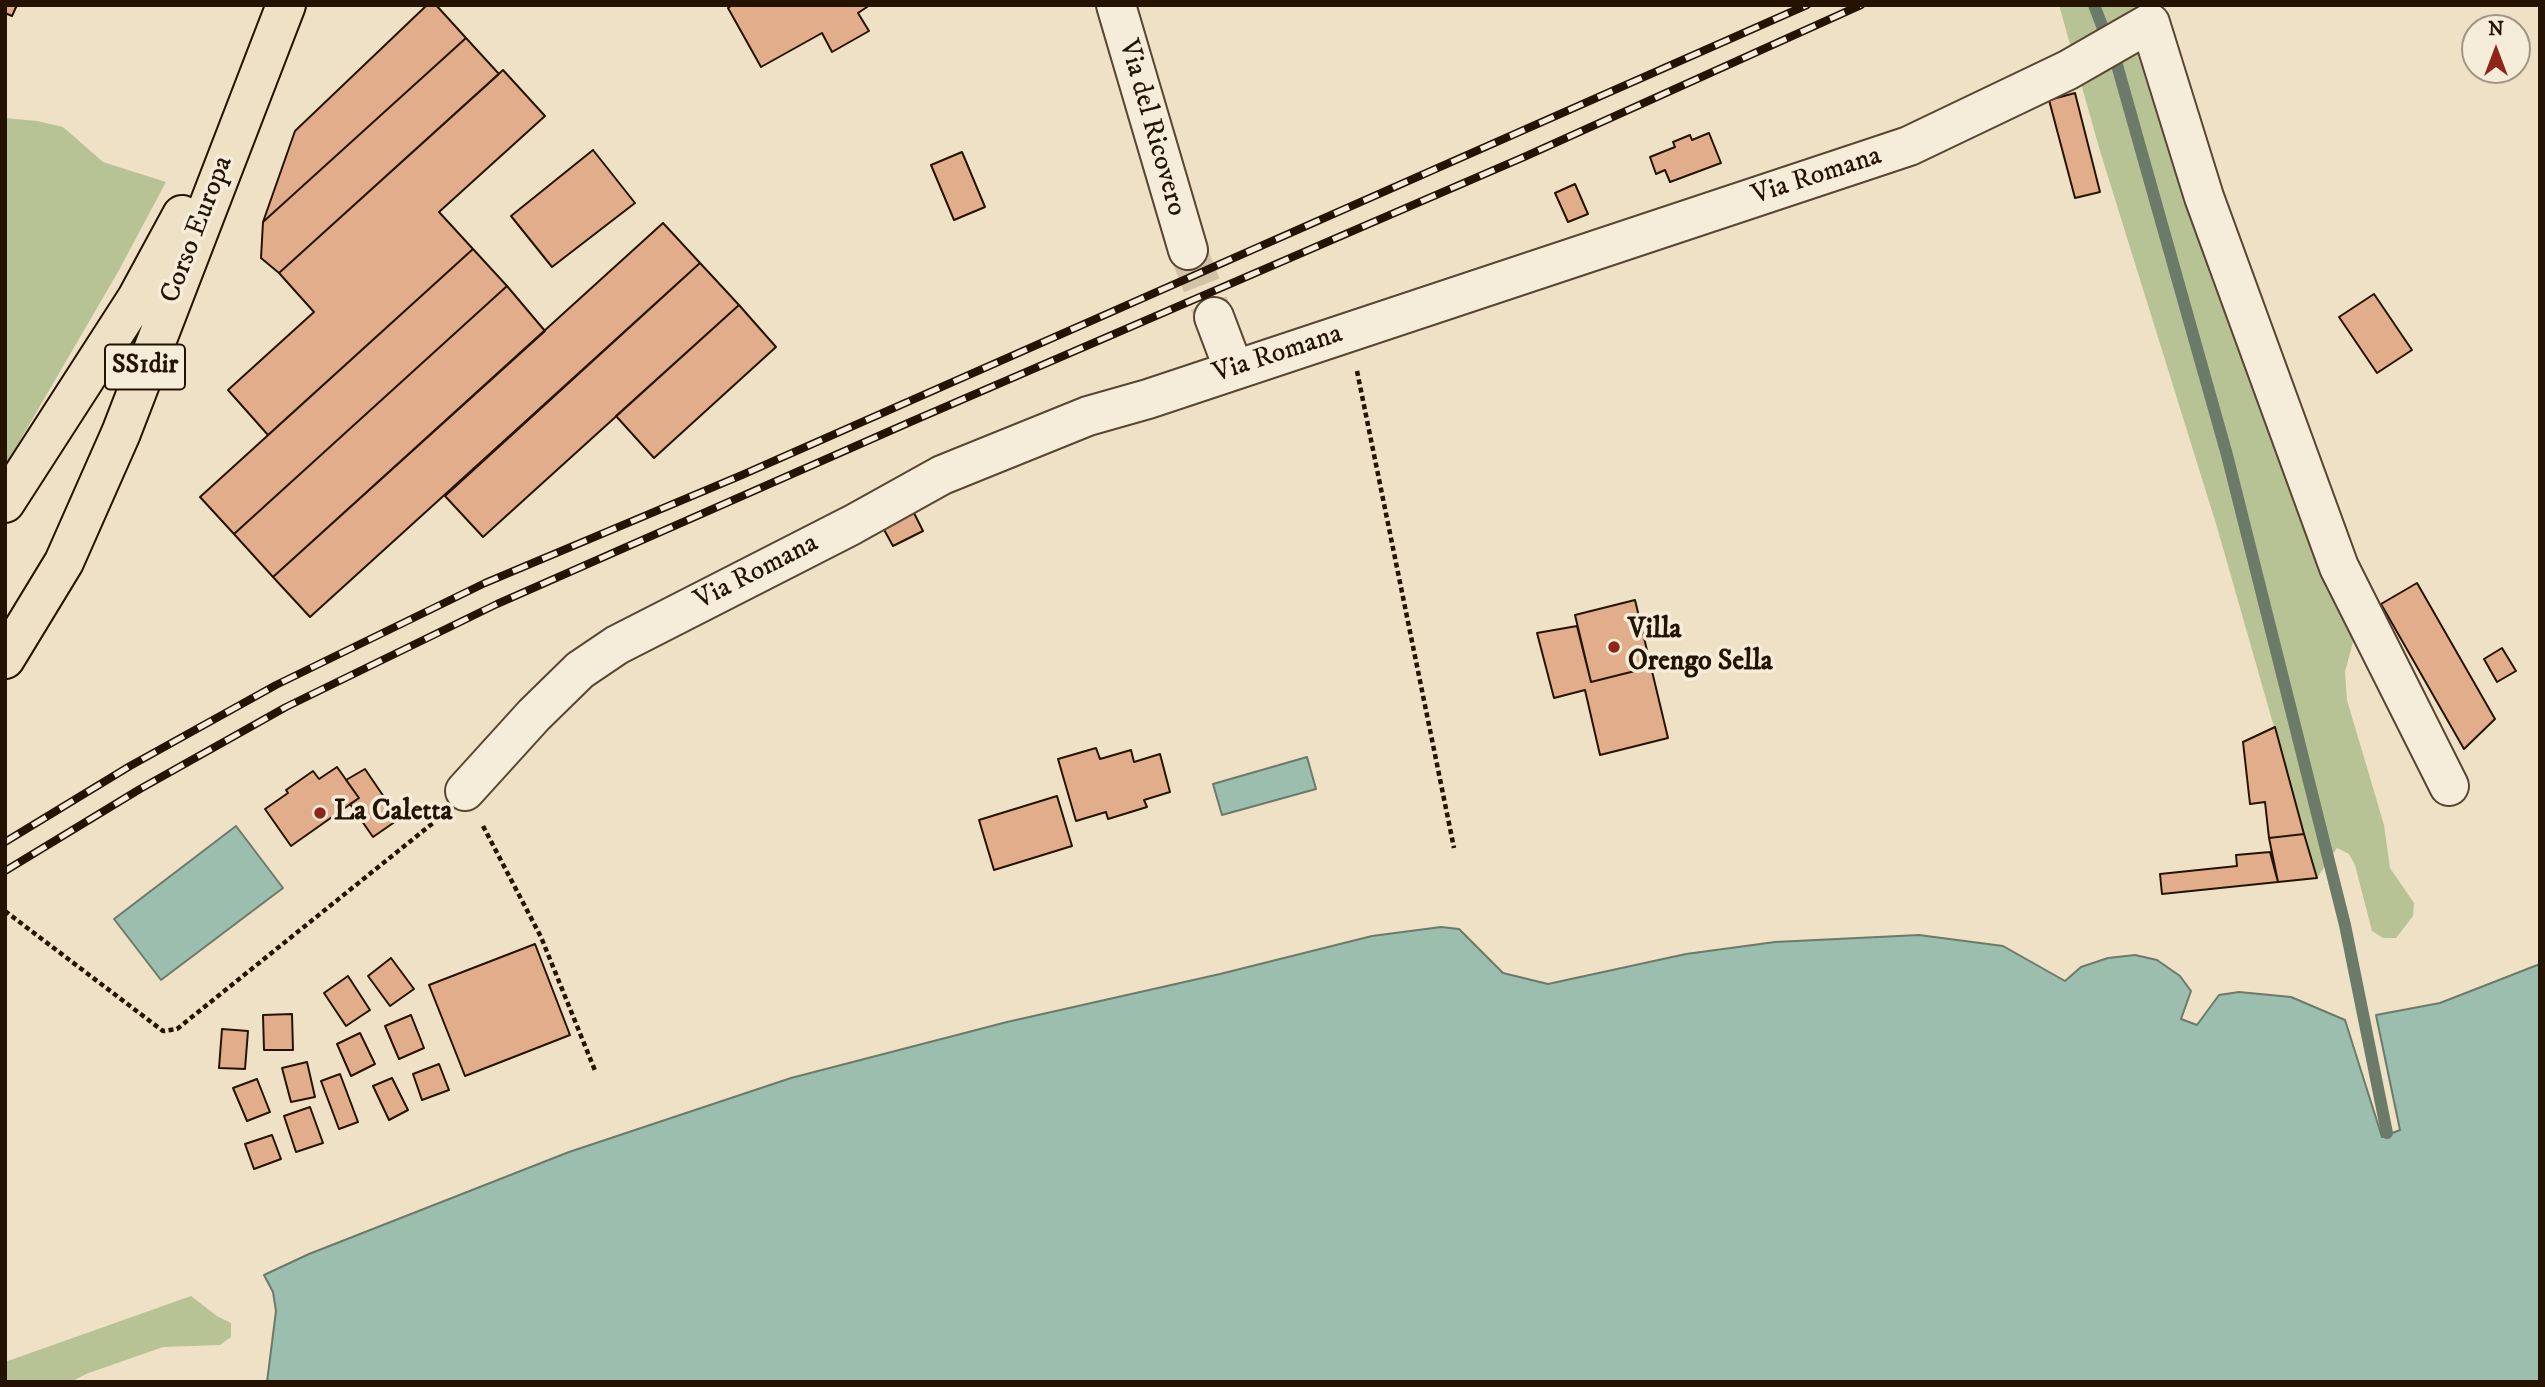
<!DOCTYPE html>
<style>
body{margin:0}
#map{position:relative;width:2545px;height:1387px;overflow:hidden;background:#efe1c5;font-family:"IM FELL DW Pica",serif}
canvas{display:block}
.frame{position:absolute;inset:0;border:7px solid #251302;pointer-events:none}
.north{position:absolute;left:2461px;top:14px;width:70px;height:70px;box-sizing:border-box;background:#f5ecd9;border:2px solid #a29583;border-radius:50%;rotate:0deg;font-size:19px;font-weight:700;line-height:28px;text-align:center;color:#251302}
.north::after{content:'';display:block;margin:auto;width:24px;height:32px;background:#8f2418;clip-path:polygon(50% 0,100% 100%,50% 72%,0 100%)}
</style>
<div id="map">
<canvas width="2545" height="1387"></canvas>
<div class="frame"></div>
<div class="north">N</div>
</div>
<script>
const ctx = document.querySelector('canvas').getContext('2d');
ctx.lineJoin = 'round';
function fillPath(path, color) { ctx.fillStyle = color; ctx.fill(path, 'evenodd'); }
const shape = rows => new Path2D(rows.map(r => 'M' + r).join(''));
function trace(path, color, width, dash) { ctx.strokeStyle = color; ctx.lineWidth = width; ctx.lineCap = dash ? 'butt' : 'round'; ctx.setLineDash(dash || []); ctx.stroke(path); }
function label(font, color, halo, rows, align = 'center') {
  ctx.font = font + ' "IM FELL DW Pica",serif'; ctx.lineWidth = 7; ctx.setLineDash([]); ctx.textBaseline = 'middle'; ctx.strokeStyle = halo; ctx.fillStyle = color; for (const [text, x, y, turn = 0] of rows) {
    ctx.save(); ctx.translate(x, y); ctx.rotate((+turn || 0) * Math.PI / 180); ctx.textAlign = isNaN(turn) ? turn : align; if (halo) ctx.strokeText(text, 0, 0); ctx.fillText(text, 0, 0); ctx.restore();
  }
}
fillPath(shape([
 [2059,5,2133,5,2190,192,2354,638,2345,672,2347,700,2384,825,2390,868,2414,903,2413,916,2396,938,2383,938,2372,931,2355,865,2349,854,2337,848,2317,878,2217,527,2100,151],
 [5,118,37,121,63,127,103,162,166,182,118,272,5,466],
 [191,1296,217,1316,231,1323,231,1337,220,1345,163,1347,86,1374,71,1382,5,1382,5,1362]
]), '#b8c395');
const water = shape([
 [1307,757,1316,789,1222,815,1213,784,1307,757],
 [236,826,283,888,161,980,114,919,236,826],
 [1441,927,1459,929,1503,973,1548,984,1686,954,1775,942,1919,935,2003,946,2065,981,2081,967,2108,958,2135,955,2157,960,2180,976,2191,991,2181,1019,2197,1025,2219,995,2239,992,2291,997,2345,1020,2382,1137,2400,1130,2376,1015,2440,1003,2540,964,2540,1382,267,1382,276,1311,273,1292,264,1275,309,1254,569,1152,791,1078,1007,1022,1220,974,1372,936,1441,927]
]);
fillPath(water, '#9bbeae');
trace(water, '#6c7a69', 2);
trace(shape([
 [2094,5,2104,31],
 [2117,65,2227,455,2345,925,2387,1133]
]), '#6c7a69', 12);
const building = shape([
 [5,5,17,5,12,16,5,13,5,5],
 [427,5,436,5,466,38,263,222,295,131,427,5],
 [732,5,870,5,858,13,869,31,832,52,822,33,761,67,728,8,732,5],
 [466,38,499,74,279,273,261,258,263,222,466,38],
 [503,70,545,116,439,212,473,249,268,435,228,390,314,312,279,273,503,70],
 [2075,93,2100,192,2075,198,2049,100,2075,93],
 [1709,133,1721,163,1670,182,1665,170,1656,174,1650,157,1675,147,1673,142,1690,135,1692,140,1709,133],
 [593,150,635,203,552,267,511,216,593,150],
 [962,152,985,207,954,220,931,165,962,152],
 [1575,184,1588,214,1568,222,1555,193,1575,184],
 [663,223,700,263,310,617,273,577,663,223],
 [473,249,507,286,234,534,200,497,473,249],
 [700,263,739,305,483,537,445,496,700,263],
 [507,286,545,331,273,577,234,534,507,286],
 [2374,294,2412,350,2377,373,2339,317,2374,294],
 [739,305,776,347,654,458,616,416,739,305],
 [913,511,923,531,893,546,882,526,913,511],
 [2417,583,2495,719,2464,749,2381,604,2417,583],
 [1635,600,1651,667,1591,682,1575,615,1635,600],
 [1577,626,1591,682,1651,667,1668,738,1600,755,1585,690,1554,698,1537,633,1577,626],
 [2502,648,2516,671,2497,682,2484,659,2502,648],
 [2275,727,2304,834,2269,838,2265,802,2250,804,2243,742,2275,727],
 [1096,748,1100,759,1131,750,1134,762,1160,754,1170,792,1144,800,1147,807,1108,819,1106,812,1076,821,1058,759,1096,748],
 [337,767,359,798,291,846,265,809,288,793,286,790,313,771,319,779,337,767],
 [365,769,399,819,373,837,350,804,359,798,346,780,365,769],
 [1057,796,1072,846,994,870,979,820,1057,796],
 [2304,834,2317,878,2278,882,2269,838,2304,834],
 [2270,852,2278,882,2162,894,2160,874,2237,866,2236,855,2270,852],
 [535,944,570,1035,465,1076,429,985,535,944],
 [391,958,414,989,390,1006,368,976,391,958],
 [348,976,370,1010,346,1026,324,993,348,976],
 [292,1014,293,1050,264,1050,263,1015,292,1014],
 [411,1015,424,1048,399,1059,385,1026,411,1015],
 [222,1029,248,1031,245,1069,219,1068,222,1029],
 [360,1033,375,1064,351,1076,337,1044,360,1033],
 [307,1062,315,1097,291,1102,282,1068,307,1062],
 [439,1064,449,1090,422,1100,413,1074,439,1064],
 [340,1074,358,1122,339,1129,321,1081,340,1074],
 [392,1078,408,1110,389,1120,373,1086,392,1078],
 [257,1079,270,1112,247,1121,233,1088,257,1079],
 [310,1107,323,1143,296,1152,284,1116,310,1107],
 [272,1135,281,1159,254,1169,245,1144,272,1135]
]);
fillPath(building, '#e1ad8a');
trace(building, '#251302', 2);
trace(shape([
 [1188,250,1214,317]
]), '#d1c2a8', 38, [38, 19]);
const minor = shape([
 [1116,5,1188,250],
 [1214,317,1234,370],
 [465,791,534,715,580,670,617,645,852,525,942,475,1088,416,1148,399,1909,146,2068,70,2150,23,2204,197,2339,567,2449,786]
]);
const major = shape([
 [5,503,137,298,182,215],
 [5,659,64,562,121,433,286,5]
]);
trace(minor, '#584633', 42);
trace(major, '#251302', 42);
trace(shape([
 [1357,371,1454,848],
 [483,826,541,937,596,1073],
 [5,911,163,1031,177,1029,438,819]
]), '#251302', 4.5, [5, 3.5]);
trace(minor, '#f5ecd9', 38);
trace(major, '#efe1c5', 38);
const rail = shape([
 [5,842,130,766,276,685,485,583,742,475,1807,5],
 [5,871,140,789,286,707,497,604,908,423,1524,157,1861,5]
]);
trace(rail, '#251302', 8);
trace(rail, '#f5ecd9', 5, [16]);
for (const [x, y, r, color] of [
 [1614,647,7,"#8f2418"],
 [320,813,7,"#8f2418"]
]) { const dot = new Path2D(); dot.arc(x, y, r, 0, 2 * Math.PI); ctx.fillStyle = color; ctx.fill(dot); trace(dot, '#f5ecd9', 2.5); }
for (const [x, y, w] of [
 [145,367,80]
]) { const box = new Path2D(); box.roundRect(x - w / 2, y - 22.5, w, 45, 5); ctx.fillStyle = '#f5ecd9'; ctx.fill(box); trace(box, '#251302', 2); }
label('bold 26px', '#251302', null, [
 ["SS1dir",145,367]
]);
label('28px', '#251302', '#f5ecd9', [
 ["Via del Ricovero",1151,128,74],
 ["Via Romana",1817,177,-18],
 ["Corso Europa",198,230,-69],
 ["Via Romana",1278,355,-18],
 ["Via Romana",757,573,-27]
]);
label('bold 28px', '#251302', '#f5ecd9', [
 ["Villa",1628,631],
 ["Orengo Sella",1628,663],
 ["La Caletta",334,813]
], 'left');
</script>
